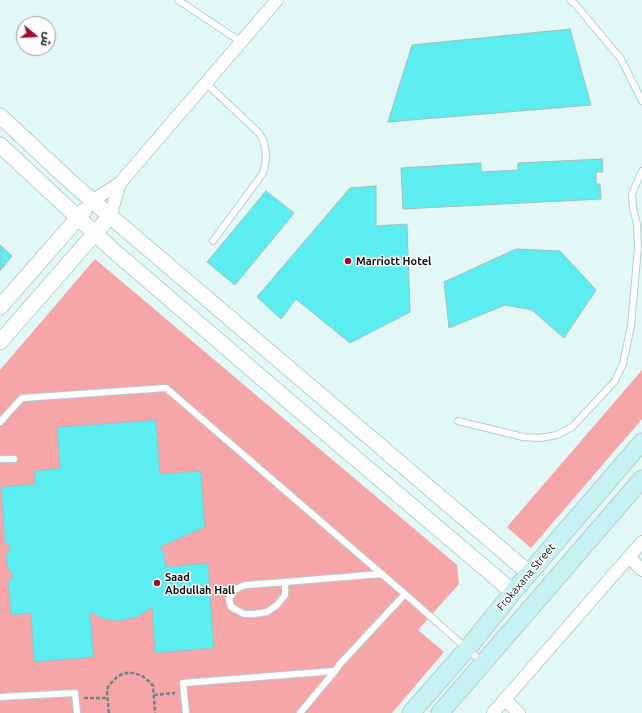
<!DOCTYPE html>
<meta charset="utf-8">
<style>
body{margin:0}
#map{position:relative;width:642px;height:713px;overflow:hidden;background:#e1f8f7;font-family:Ubuntu,Cairo,sans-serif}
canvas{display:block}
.north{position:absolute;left:16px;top:16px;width:40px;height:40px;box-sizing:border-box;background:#fff;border:1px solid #9c9f9f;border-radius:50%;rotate:108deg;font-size:11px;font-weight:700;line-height:16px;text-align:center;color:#080f0f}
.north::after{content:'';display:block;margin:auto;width:14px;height:18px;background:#a5092f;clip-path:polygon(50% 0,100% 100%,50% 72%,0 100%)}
</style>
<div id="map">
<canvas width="642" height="713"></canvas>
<div class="north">ش</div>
</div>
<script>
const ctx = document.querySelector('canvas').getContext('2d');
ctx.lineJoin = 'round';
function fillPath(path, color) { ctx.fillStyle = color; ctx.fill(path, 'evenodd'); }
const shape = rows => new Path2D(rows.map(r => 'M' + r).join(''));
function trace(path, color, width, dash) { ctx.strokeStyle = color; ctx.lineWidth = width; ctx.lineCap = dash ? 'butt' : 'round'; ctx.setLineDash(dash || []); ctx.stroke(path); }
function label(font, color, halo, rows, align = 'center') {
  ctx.font = font + ' Ubuntu,sans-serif'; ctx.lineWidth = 3; ctx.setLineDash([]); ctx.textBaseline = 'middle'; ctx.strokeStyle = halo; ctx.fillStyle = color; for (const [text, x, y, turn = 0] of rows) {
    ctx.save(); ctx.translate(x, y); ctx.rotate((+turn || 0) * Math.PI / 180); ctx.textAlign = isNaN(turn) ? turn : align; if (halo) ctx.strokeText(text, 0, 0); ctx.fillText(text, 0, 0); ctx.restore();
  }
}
fillPath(shape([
 [95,259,457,565,459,584,418,630,444,652,392,713,0,713,0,370],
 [642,370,642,419,531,548,507,527]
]), '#f6a6a8');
const building = shape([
 [570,29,591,105,388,122,412,45,570,29],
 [602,159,603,172,596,172,596,184,600,184,601,199,403,209,401,168,481,163,481,172,518,170,518,163,602,159],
 [376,186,376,226,407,224,410,312,350,343,296,299,281,319,257,297,350,188,376,186],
 [266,191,294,213,235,285,207,262,266,191],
 [0,245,12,256,0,271,0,245],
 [516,249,560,251,596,290,564,338,532,310,505,305,449,328,444,282,516,249],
 [156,420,160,474,201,471,205,527,160,547,164,553,166,567,208,563,214,648,155,653,152,607,144,613,137,617,119,621,104,619,90,612,94,657,34,662,31,613,11,615,8,579,12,579,12,574,9,570,6,560,7,553,10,548,9,544,5,545,1,487,35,484,34,471,60,468,57,427,156,420]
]);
fillPath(building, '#5bedef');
trace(building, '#a7bcbc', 1);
const service = shape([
 [178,0,241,42],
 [570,0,575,4,621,59,642,101],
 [206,83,259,133,263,140,265,148,266,157,265,165,263,173,258,180,213,241],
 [458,421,523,437,540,438,557,435,572,427,615,381,623,364,631,326,638,248,637,224,633,208,632,194,642,171],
 [0,422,22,398,166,388,405,594,482,662],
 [0,459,14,459],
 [285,582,285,595,277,605,267,612,254,614,244,614,231,607,229,599,234,590,245,585,285,582,381,574],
 [0,697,75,693,77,713],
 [186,713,183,683,335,671],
 [300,713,335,671,340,664,405,594]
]);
const minor = shape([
 [92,201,120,183,277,0],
 [110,216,120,183],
 [629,557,642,570],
 [504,699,519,713],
 [493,713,642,542]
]);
const tertiary = shape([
 [0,116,73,184,110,216,529,573],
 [0,145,114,251,334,440,513,592],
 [0,307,84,211],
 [0,342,110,216]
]);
const secondary = shape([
 [411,713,467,649,513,592,642,442],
 [440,713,642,479]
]);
trace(service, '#b8cece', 8);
trace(minor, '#b8cece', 14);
trace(tertiary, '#b8cece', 17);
trace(secondary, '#b8cece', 19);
trace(shape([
 [154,695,175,693],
 [84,698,107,698],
 [109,713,107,692,108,687,111,683,117,677,124,673,134,673,142,676,150,682,153,686,155,713]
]), '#738282', 2.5, [4, 2]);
trace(service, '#fff', 6);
trace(minor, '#fff', 12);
trace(tertiary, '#fff', 15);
trace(secondary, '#c6f2f3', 17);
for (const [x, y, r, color] of [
 [348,261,4,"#a5092f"],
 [157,583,4,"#a5092f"]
]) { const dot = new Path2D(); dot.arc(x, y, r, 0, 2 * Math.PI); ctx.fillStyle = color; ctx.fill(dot); trace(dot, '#fff', 1.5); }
label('bold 11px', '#080f0f', '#fff', [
 ["Marriott Hotel",356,261],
 ["Saad",165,577],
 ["Abdullah Hall",165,590]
], 'left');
label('11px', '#080f0f', '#fff', [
 ["Frokaxana Street",526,577,-50]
]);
</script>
